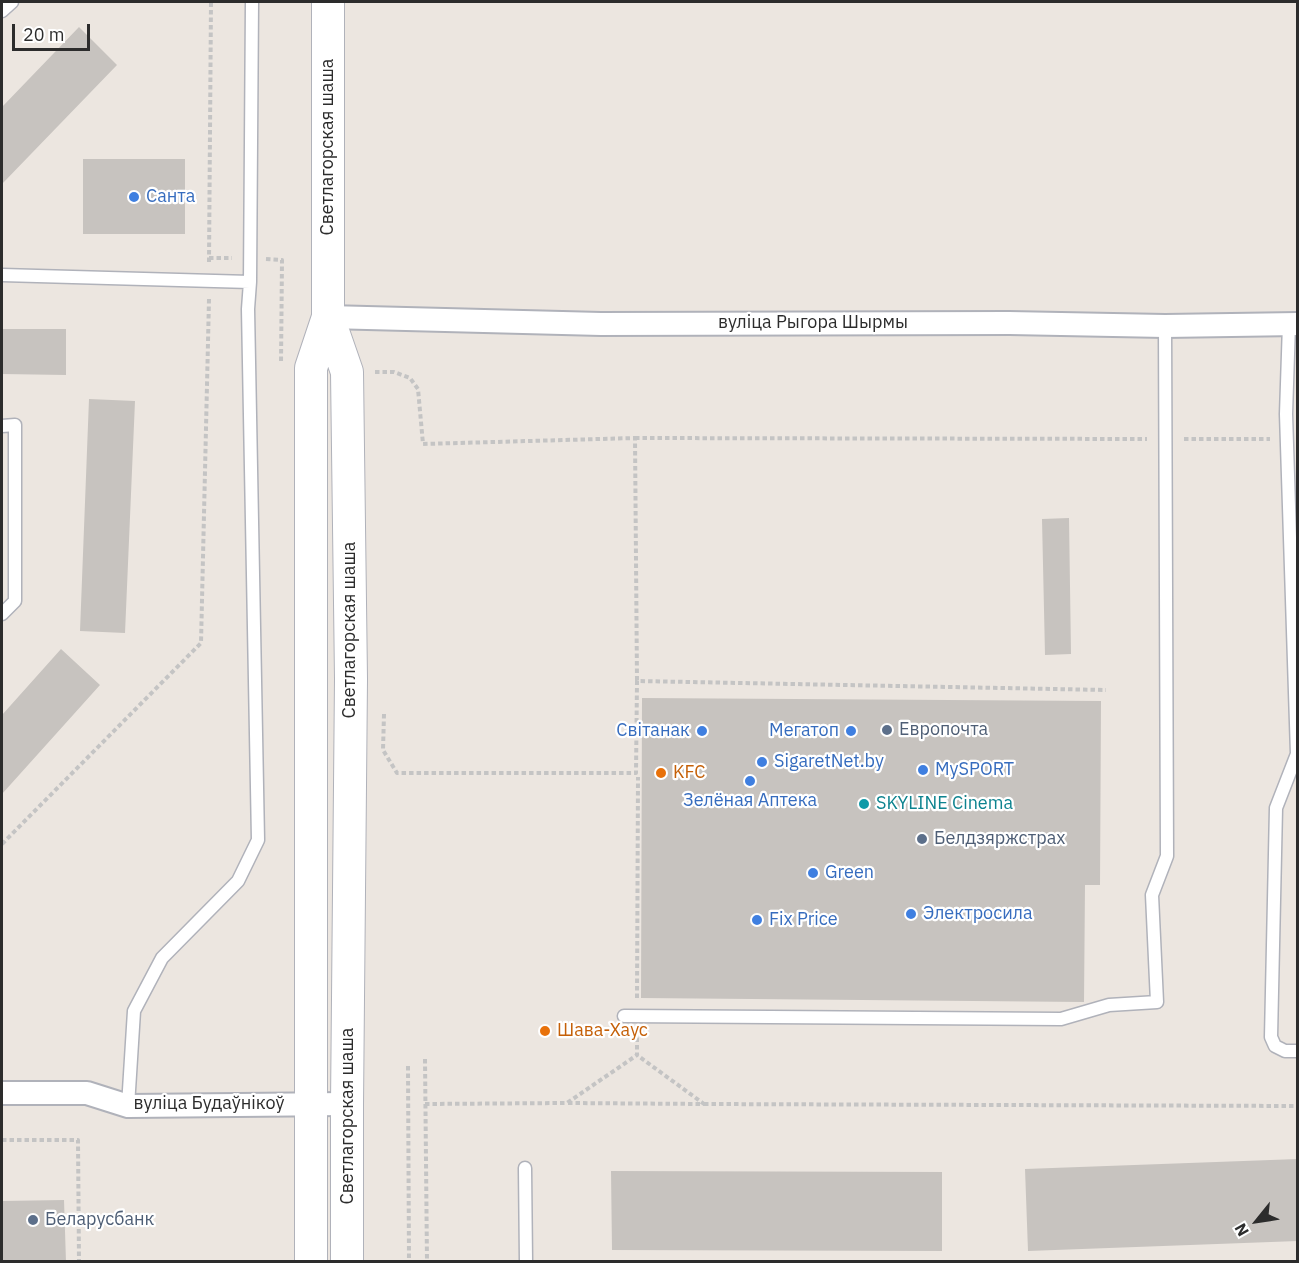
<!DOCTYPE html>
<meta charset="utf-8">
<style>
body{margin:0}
#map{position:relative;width:1299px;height:1263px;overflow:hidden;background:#ece6e0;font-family:"IBM Plex Sans",sans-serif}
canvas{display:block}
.frame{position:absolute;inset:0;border:3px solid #2c2c2c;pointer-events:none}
.north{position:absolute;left:1227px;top:1191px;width:60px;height:60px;-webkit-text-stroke:4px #fff;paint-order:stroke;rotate:240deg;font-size:16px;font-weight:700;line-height:24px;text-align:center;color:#2c2c2c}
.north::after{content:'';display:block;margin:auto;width:21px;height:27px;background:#2c2c2c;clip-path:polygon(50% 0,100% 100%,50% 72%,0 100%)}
.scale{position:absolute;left:12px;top:24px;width:78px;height:27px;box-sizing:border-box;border:3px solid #2c2c2c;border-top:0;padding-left:8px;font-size:18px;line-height:21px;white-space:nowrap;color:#2c2c2c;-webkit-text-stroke:4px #fff;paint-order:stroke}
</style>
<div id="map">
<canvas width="1299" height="1263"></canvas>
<div class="frame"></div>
<div class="north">N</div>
<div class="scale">20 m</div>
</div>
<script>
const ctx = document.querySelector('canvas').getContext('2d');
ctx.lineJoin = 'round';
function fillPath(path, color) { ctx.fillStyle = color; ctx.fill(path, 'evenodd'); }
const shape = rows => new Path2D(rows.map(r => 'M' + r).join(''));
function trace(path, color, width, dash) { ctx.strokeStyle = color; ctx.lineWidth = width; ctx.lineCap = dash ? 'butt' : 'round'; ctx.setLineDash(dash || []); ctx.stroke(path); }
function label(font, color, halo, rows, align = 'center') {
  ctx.font = font + ' "IBM Plex Sans",sans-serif'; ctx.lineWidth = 4.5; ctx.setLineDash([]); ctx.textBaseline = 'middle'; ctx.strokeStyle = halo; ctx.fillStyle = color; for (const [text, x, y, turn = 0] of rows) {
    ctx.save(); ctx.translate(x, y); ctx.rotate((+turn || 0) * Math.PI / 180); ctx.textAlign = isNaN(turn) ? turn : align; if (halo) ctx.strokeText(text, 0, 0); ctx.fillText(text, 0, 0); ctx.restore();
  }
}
fillPath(shape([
 [79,27,117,65,2,184,2,107],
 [83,159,185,159,185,234,83,234],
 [2,329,66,329,66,375,2,374],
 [89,399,135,401,125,633,80,631],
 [1069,518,1071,654,1045,655,1042,519],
 [61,649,100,685,2,794,2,715],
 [642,698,1101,701,1100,885,1085,885,1084,1002,641,998],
 [1298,1159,1298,1241,1028,1251,1025,1169],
 [611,1171,942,1172,942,1251,612,1250],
 [64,1200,66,1262,2,1262,2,1201]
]), '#c7c3bf');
const lane = shape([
 [2,11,12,2],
 [2,275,250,282,252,2],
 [1289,324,1286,414,1297,754,1276,808,1271,1037,1275,1046,1285,1051,1298,1051],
 [2,426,15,425,15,601,2,614],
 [624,1016,1061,1019,1109,1005,1157,1002,1152,895,1167,856,1165,326],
 [128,1106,134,1011,162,958,238,881,258,840,248,309,250,282],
 [525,1168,526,1262]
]);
const street = shape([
 [328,317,601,324,1009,323,1165,326,1298,324],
 [2,1093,87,1093,128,1106,347,1104]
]);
const secondary = shape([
 [328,2,328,317,347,372,351,679,347,1104,347,1262],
 [311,1262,311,368,328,317]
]);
trace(lane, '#b0b2ba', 15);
trace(street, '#b0b2ba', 26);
trace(secondary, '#b0b2ba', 34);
trace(shape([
 [209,258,232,258],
 [266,259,282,260,281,363],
 [209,262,211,2],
 [375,372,394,372,410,378,418,389,423,444,635,438,637,681],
 [635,438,1147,439],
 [1184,439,1270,439],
 [384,714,383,750,397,773,636,773,637,681,1106,690],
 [2,844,201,643,209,299],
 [637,998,638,777],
 [425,1059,427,1262],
 [408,1066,409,1262],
 [568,1103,704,1104,637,1055],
 [425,1104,567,1103,637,1055,637,1033],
 [704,1104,1298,1106],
 [2,1140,78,1140,79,1262]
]), '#c4c4c4', 4, [4.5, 3]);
trace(lane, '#fff', 12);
trace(street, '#fff', 22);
trace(secondary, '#fff', 32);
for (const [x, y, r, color] of [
 [134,197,6,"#3f7fe0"],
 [887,730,6,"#5c6f8a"],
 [702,731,6,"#3f7fe0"],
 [851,731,6,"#3f7fe0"],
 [762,762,6,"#3f7fe0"],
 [923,770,6,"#3f7fe0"],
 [661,773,6,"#e8710a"],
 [750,781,6,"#3f7fe0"],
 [864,804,6,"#0f9aa8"],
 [922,839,6,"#5c6f8a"],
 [813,873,6,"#3f7fe0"],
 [911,914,6,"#3f7fe0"],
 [757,920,6,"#3f7fe0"],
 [545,1031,6,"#e8710a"],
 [33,1220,6,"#5c6f8a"]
]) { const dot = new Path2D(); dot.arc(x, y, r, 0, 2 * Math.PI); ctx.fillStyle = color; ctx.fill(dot); trace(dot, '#fff', 2); }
label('18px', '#2c2c2c', '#fff', [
 ["Светлагорская шаша",328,147,-90],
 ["вуліца Рыгора Шырмы",813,323],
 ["Светлагорская шаша",350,630,-90],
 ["вуліца Будаўнікоў",209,1104],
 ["Светлагорская шаша",348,1116,-90]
]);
label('18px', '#366cbe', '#fff', [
 ["Санта",146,197],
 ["Світанак",690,731,"right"],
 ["Мегатоп",839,731,"right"],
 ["SigaretNet.by",774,762],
 ["MySPORT",935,770],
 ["Зелёная Аптека",750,801,"center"],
 ["Green",825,873],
 ["Электросила",923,914],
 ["Fix Price",769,920]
], 'left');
label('18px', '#4e5e75', '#fff', [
 ["Европочта",899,730],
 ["Белдзяржстрах",934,839],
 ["Беларусбанк",45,1220]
], 'left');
label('18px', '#c56008', '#fff', [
 ["KFC",673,773],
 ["Шава-Хаус",557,1031]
], 'left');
label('18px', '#0d838f', '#fff', [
 ["SKYLINE Cinema",876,804]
], 'left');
</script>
